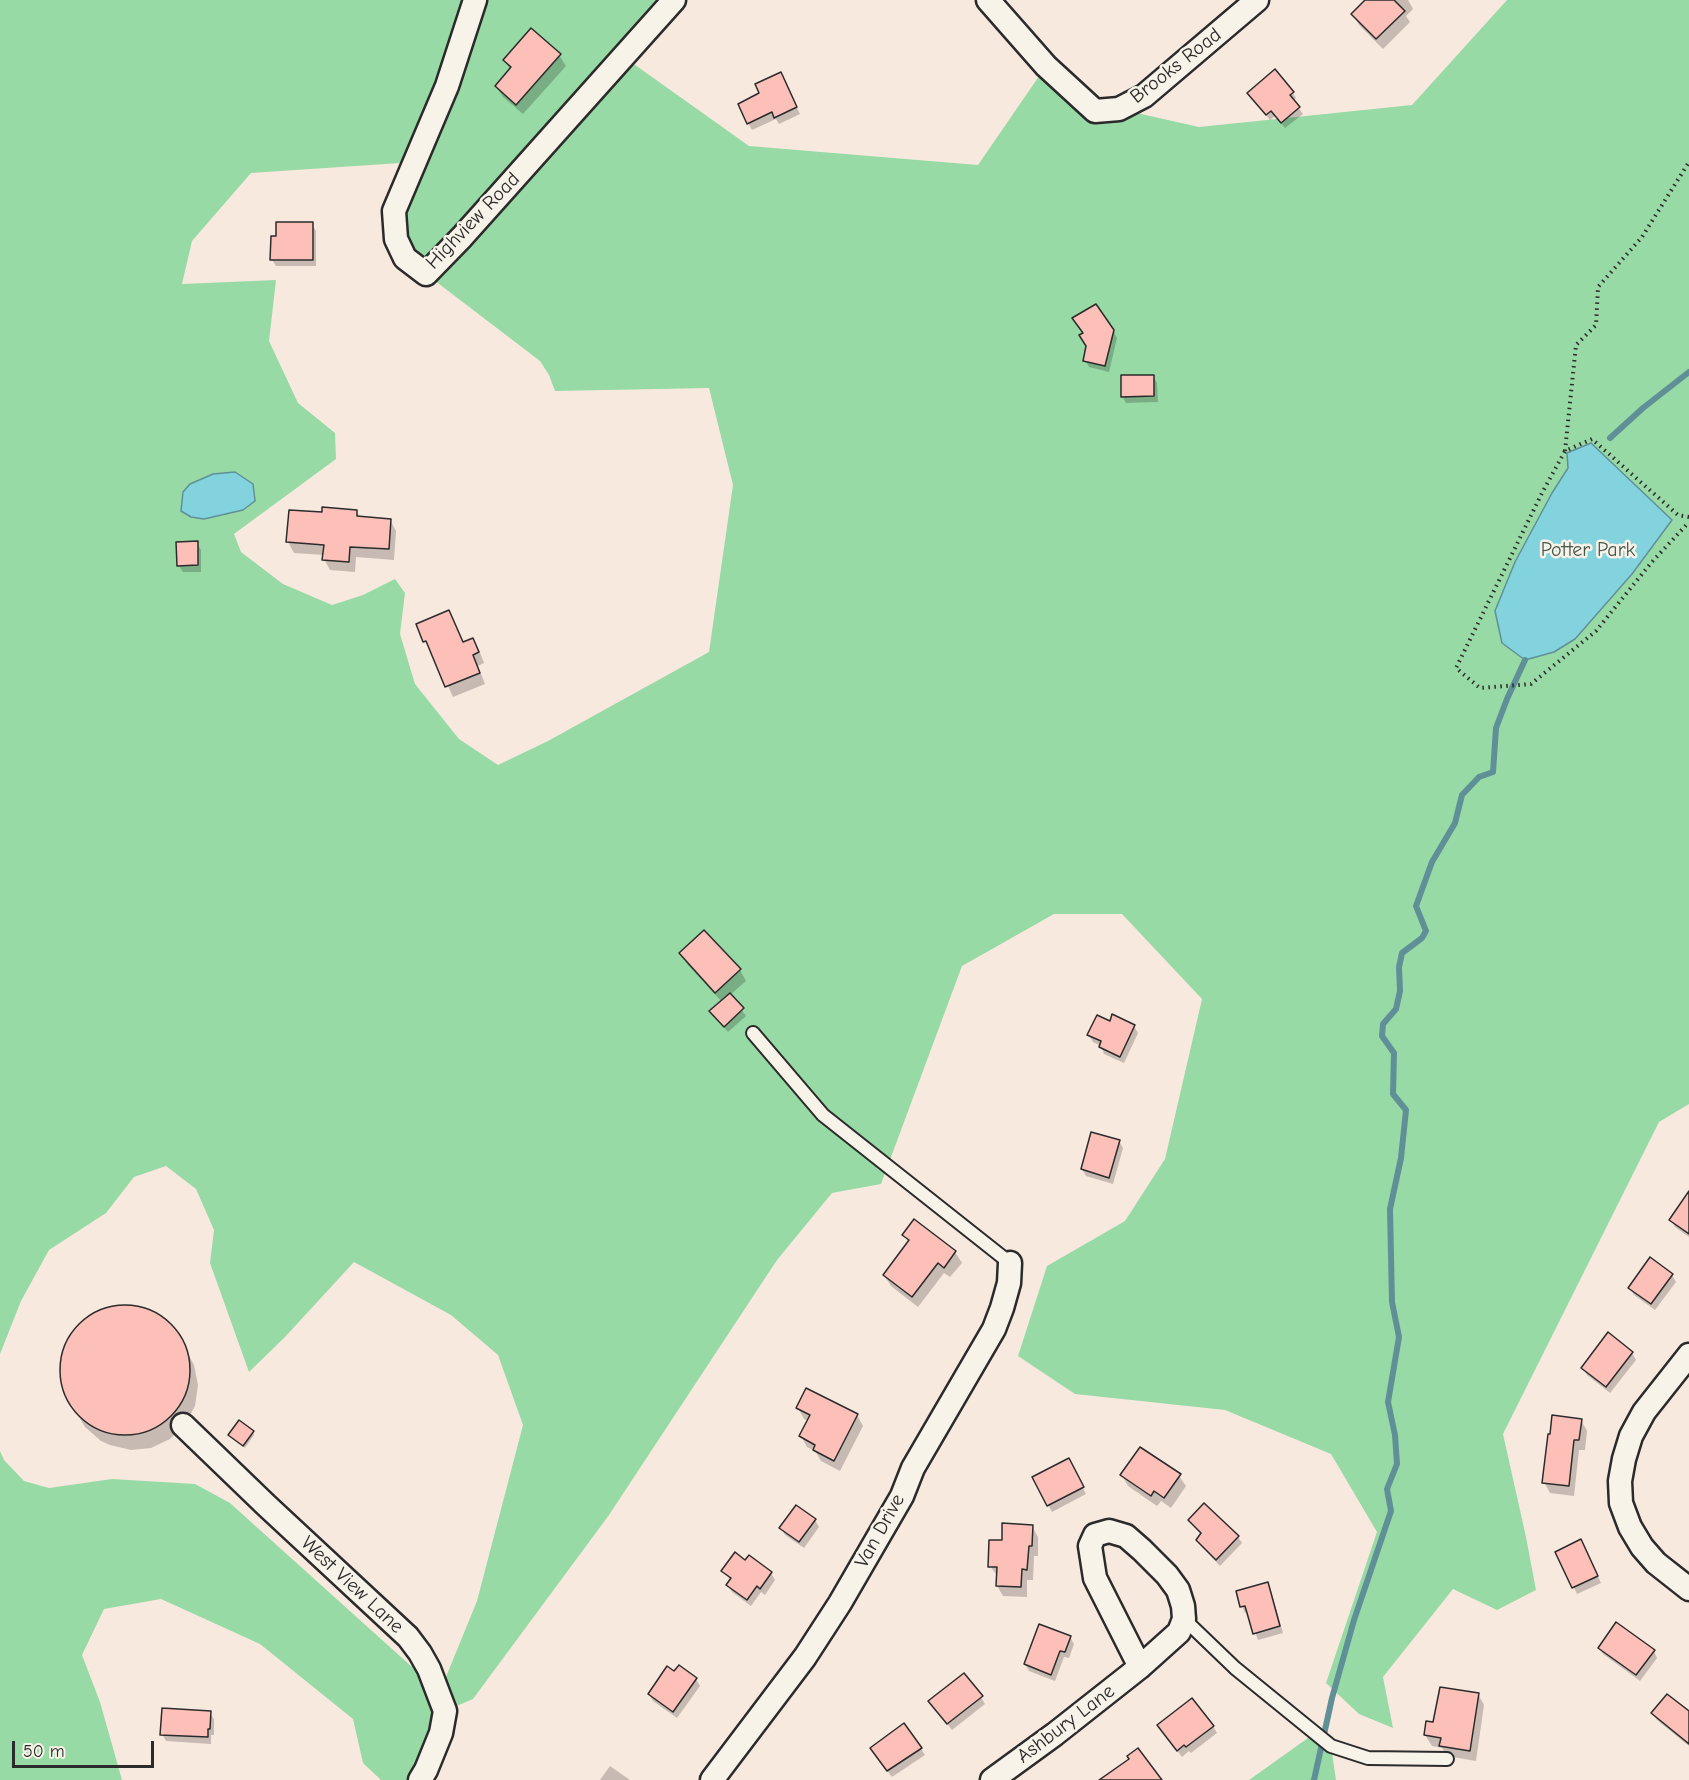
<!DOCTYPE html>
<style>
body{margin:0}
#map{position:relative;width:1689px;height:1780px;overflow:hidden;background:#f8e9df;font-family:"Comic Neue",sans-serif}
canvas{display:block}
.scale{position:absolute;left:12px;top:1741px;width:142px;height:27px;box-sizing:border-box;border:3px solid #2b2b2b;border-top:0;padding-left:8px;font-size:18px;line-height:21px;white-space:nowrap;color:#2b2b2b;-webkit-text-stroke:4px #f7f3e8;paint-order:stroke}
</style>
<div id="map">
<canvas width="1689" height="1780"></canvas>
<div class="scale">50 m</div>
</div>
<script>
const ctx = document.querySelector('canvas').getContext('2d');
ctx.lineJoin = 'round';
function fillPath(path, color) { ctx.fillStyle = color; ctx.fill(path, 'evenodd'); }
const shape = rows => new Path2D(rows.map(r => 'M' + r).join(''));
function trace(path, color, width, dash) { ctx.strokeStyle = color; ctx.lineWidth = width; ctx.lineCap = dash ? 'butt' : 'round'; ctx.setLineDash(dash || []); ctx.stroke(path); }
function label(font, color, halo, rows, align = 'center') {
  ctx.font = font + ' "Comic Neue",sans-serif'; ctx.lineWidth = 5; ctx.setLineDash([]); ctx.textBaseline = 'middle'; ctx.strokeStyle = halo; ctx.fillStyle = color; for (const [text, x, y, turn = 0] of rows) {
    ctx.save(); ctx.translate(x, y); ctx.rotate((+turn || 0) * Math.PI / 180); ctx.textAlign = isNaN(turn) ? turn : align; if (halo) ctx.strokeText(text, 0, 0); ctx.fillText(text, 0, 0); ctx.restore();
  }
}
fillPath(shape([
 [0,0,674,0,624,57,749,146,978,165,1046,66,1074,94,1119,109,1199,127,1412,105,1507,0,1689,0,1689,1104,1659,1122,1503,1434,1526,1537,1536,1590,1497,1610,1453,1589,1383,1677,1393,1728,1359,1714,1326,1683,1377,1532,1331,1454,1225,1410,1075,1394,1018,1356,1047,1266,1125,1221,1165,1159,1202,999,1122,914,1054,914,962,966,881,1184,832,1193,777,1260,609,1515,473,1699,445,1711,420,1780,381,1780,363,1763,353,1719,260,1644,161,1599,104,1609,82,1655,100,1702,122,1780,0,1780,0,1451,4,1460,24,1481,49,1488,112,1479,195,1484,230,1503,411,1666,429,1669,439,1694,477,1601,523,1425,498,1355,451,1315,354,1262,285,1337,249,1372,210,1263,214,1230,196,1189,166,1166,134,1177,106,1213,49,1250,21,1301,0,1354],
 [415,162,396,239,405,258,540,361,549,375,555,391,709,388,733,485,709,652,548,741,498,765,459,739,415,684,400,634,405,593,395,579,363,595,332,605,283,584,241,552,234,534,336,459,335,433,298,403,269,341,276,280,182,284,192,241,251,173],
 [1315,1733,1331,1746,1336,1780,1249,1780]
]), '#98daa5');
const water = shape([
 [1591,443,1672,520,1632,574,1575,639,1554,652,1525,660,1502,643,1495,611,1515,562,1552,493,1568,468,1567,453,1591,443],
 [235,472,253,484,255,501,243,510,204,519,191,517,181,511,183,492,190,484,213,474,235,472]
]);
fillPath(water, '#83d3df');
trace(water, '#609097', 1.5);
fillPath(shape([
 [1367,0,1408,0,1413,9,1406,16,1410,22,1383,49,1359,25,1353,14],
 [559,55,566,66,523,114,503,97,496,86,510,70,505,60],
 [784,81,800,114,779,124,776,119,752,130,748,123],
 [1293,93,1296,98,1293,101,1303,114,1285,128,1275,116,1270,120,1253,99],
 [312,224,316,231,316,266,276,266,272,260,277,237],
 [1113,330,1117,338,1109,372,1089,367,1085,360,1088,346,1085,334],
 [1153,376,1157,383,1158,402,1126,403,1122,396],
 [356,511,361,518,390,520,396,531,394,560,356,557,355,572,330,570,324,559,324,555,294,553,288,542,323,514],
 [197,543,201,550,201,572,183,572,179,566],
 [449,612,464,643,472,640,479,650,484,663,478,666,485,684,453,697,432,651,431,652,425,641],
 [680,953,740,970,746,981,730,995,746,1016,728,1032,711,1012,722,1002,687,964],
 [1111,1023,1134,1026,1138,1033,1124,1063,1104,1054,1101,1046,1093,1042,1089,1035],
 [1119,1141,1123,1148,1113,1184,1086,1176,1082,1169],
 [1689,1194,1689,1237,1675,1227,1671,1220],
 [915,1221,955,1252,962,1263,950,1277,944,1273,918,1307,891,1286,884,1275,909,1243,904,1235],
 [1672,1275,1676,1282,1655,1310,1634,1295,1630,1288],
 [125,1306,145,1309,168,1323,181,1340,194,1365,198,1385,195,1406,185,1424,170,1439,151,1448,131,1450,110,1445,101,1441,85,1427,65,1394,61,1374,63,1353,67,1343,72,1334,86,1319,105,1309],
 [1609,1334,1632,1353,1636,1360,1610,1393,1587,1375,1583,1368],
 [798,1408,857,1415,863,1426,840,1471,821,1461,815,1451,807,1447,801,1436,809,1421,804,1419],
 [1581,1420,1587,1431,1585,1450,1579,1450,1574,1496,1550,1493,1544,1482],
 [253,1432,254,1435,245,1448,230,1435],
 [1068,1460,1086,1494,1052,1512,1034,1478],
 [1122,1475,1179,1476,1186,1486,1171,1508,1161,1501,1157,1506,1128,1486],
 [815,1520,819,1527,804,1548,785,1535,781,1528],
 [1189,1521,1238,1537,1242,1543,1220,1566,1202,1547,1198,1540,1202,1535],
 [1032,1526,1038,1537,1038,1556,1034,1556,1033,1580,1027,1580,1027,1597,1003,1596,997,1586,998,1577,990,1566],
 [1584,1548,1601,1583,1577,1594,1557,1552],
 [749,1557,771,1573,775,1580,765,1595,761,1592,751,1606,732,1592,728,1585,731,1581,723,1571,746,1562],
 [1267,1584,1271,1591,1283,1633,1258,1640,1248,1612,1245,1613,1242,1606],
 [1070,1637,1074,1644,1069,1658,1064,1657,1055,1681,1029,1671,1025,1664],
 [1599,1648,1654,1651,1657,1658,1640,1681,1603,1654],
 [674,1673,696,1679,700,1686,677,1718,653,1701,649,1694],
 [1478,1694,1484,1705,1476,1761,1447,1756,1442,1748,1432,1746,1425,1735,1434,1723],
 [1667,1696,1689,1711,1689,1746,1657,1720,1653,1714],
 [981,1697,985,1704,952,1730,934,1708],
 [210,1713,214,1719,214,1735,211,1735,211,1744,166,1741,162,1734],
 [1213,1726,1217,1733,1191,1753,1189,1751,1182,1757,1163,1732],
 [921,1749,925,1755,892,1777,876,1756],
 [610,1766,630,1780,600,1780]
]), '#0003');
trace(shape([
 [1610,438,1643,408,1689,372],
 [1314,1780,1332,1698,1354,1620,1391,1511,1387,1489,1397,1464,1395,1435,1388,1402,1399,1337,1392,1302,1390,1209,1401,1158,1406,1110,1393,1094,1394,1053,1382,1036,1383,1024,1396,1009,1400,991,1399,967,1402,953,1422,938,1426,931,1416,906,1432,862,1455,823,1462,795,1479,777,1493,772,1496,728,1507,699,1525,660]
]), '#609097', 6);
const building = shape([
 [1365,0,1394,0,1405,11,1376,39,1351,14,1365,0],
 [531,28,561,54,516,105,495,86,511,67,503,60,531,28],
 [1275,69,1294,92,1290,95,1300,107,1281,123,1271,111,1266,115,1247,93,1275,69],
 [781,72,797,107,774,118,772,112,747,124,738,104,759,93,755,84,781,72],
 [276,222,313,222,313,260,270,260,271,236,276,236,276,222],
 [1096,304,1114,330,1105,366,1083,361,1086,346,1079,335,1083,333,1072,318,1096,304],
 [1121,375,1154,375,1154,396,1121,397,1121,375],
 [322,507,357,510,357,516,391,519,389,549,350,547,349,562,322,560,324,545,286,542,289,510,322,512,322,507],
 [198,541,198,565,177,566,176,542,198,541],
 [449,610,463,642,473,638,479,652,473,655,480,673,445,687,426,641,423,642,416,624,449,610],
 [704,930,741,969,715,993,679,953,704,930],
 [730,993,744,1008,724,1027,709,1011,730,993],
 [1112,1014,1135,1025,1120,1057,1099,1047,1101,1041,1087,1035,1097,1015,1110,1021,1112,1014],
 [1091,1132,1120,1140,1109,1178,1081,1169,1091,1132],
 [1689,1191,1689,1234,1669,1220,1689,1191],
 [914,1219,956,1251,944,1268,938,1263,912,1297,883,1275,909,1240,902,1235,914,1219],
 [1650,1257,1673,1274,1651,1304,1628,1288,1650,1257],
 '60 1370a65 65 0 1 1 130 0a65 65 0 1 1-130 0Z',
 [1608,1332,1633,1352,1606,1387,1581,1368,1608,1332],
 [806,1388,858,1414,834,1461,813,1450,815,1445,799,1436,810,1415,796,1408,806,1388],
 [1552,1415,1582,1419,1579,1440,1574,1440,1569,1486,1542,1483,1548,1434,1550,1434,1552,1415],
 [239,1420,254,1431,243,1446,228,1435,239,1420],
 [1140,1447,1181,1474,1164,1498,1154,1491,1151,1496,1120,1475,1140,1447],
 [1069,1458,1084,1487,1047,1506,1032,1477,1069,1458],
 [1204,1503,1239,1536,1216,1560,1196,1540,1201,1533,1188,1520,1204,1503],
 [796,1505,816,1519,799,1542,779,1528,796,1505],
 [1002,1523,1033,1525,1032,1546,1029,1546,1027,1570,1022,1569,1021,1587,996,1586,997,1567,988,1567,989,1540,1002,1540,1002,1523],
 [1581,1539,1598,1576,1572,1588,1555,1552,1581,1539],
 [735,1552,745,1560,749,1555,772,1572,760,1589,757,1586,747,1600,726,1585,731,1578,721,1571,735,1552],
 [1268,1582,1280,1626,1253,1634,1245,1606,1240,1607,1236,1591,1268,1582],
 [1616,1622,1655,1650,1636,1675,1598,1648,1616,1622],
 [1039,1624,1071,1636,1065,1652,1060,1651,1051,1675,1024,1664,1039,1624],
 [679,1665,697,1678,673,1712,648,1694,667,1666,674,1671,679,1665],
 [964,1673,983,1696,947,1724,928,1701,964,1673],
 [1440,1687,1479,1693,1470,1751,1439,1746,1441,1738,1424,1735,1426,1721,1433,1722,1440,1687],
 [1667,1694,1689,1711,1689,1744,1651,1713,1667,1694],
 [1192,1698,1214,1726,1186,1747,1184,1745,1177,1751,1157,1725,1192,1698],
 [162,1708,211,1711,210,1729,208,1729,208,1737,160,1735,162,1708],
 [904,1723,922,1748,887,1771,870,1748,904,1723],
 [1138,1748,1162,1780,1099,1780,1129,1759,1127,1756,1138,1748]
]);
fillPath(building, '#fcc0b9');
trace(building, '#2b2b2b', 1.5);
const service = shape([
 [753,1033,823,1115,1010,1263],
 [1184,1619,1235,1668,1331,1746,1368,1758,1447,1759]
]);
const minor = shape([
 [475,0,447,86,394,211,396,239,405,258,426,274,462,237,674,0],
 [988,0,1046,66,1095,111,1119,109,1144,96,1257,0],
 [1689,1355,1644,1412,1631,1436,1624,1459,1620,1481,1621,1503,1630,1527,1642,1547,1656,1563,1689,1589],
 [183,1425,266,1505,408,1637,420,1653,429,1669,445,1711,441,1733,426,1770,420,1780],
 [712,1780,805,1657,840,1603,902,1496,913,1468,994,1329,1002,1308,1009,1283,1010,1263],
 [992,1780,1055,1734,1140,1667,1179,1632,1184,1619,1183,1606,1178,1590,1167,1575,1142,1550,1126,1536,1109,1531,1095,1535,1090,1546,1095,1578,1140,1667]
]);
trace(service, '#2b2b2b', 16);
trace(minor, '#2b2b2b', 27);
trace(shape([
 [1565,451,1576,345,1596,325,1598,287,1642,237,1689,162],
 [1689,517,1678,515,1592,439,1565,451,1542,493,1456,668,1480,688,1531,684,1596,631,1651,563,1689,522]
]), '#2b2b2b', 4, [1.5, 4.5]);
trace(service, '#f7f3e8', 12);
trace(minor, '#f7f3e8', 22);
label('20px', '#2b2b2b', '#f7f3e8', [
 ["Brooks Road",1176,66,-38],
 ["Highview Road",473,221,-46],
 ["Van Drive",880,1531,-61],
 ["West View Lane",352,1585,43],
 ["Ashbury Lane",1066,1724,-37]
]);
label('20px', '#46574a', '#f7f3e8', [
 ["Potter Park",1588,550]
]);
</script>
